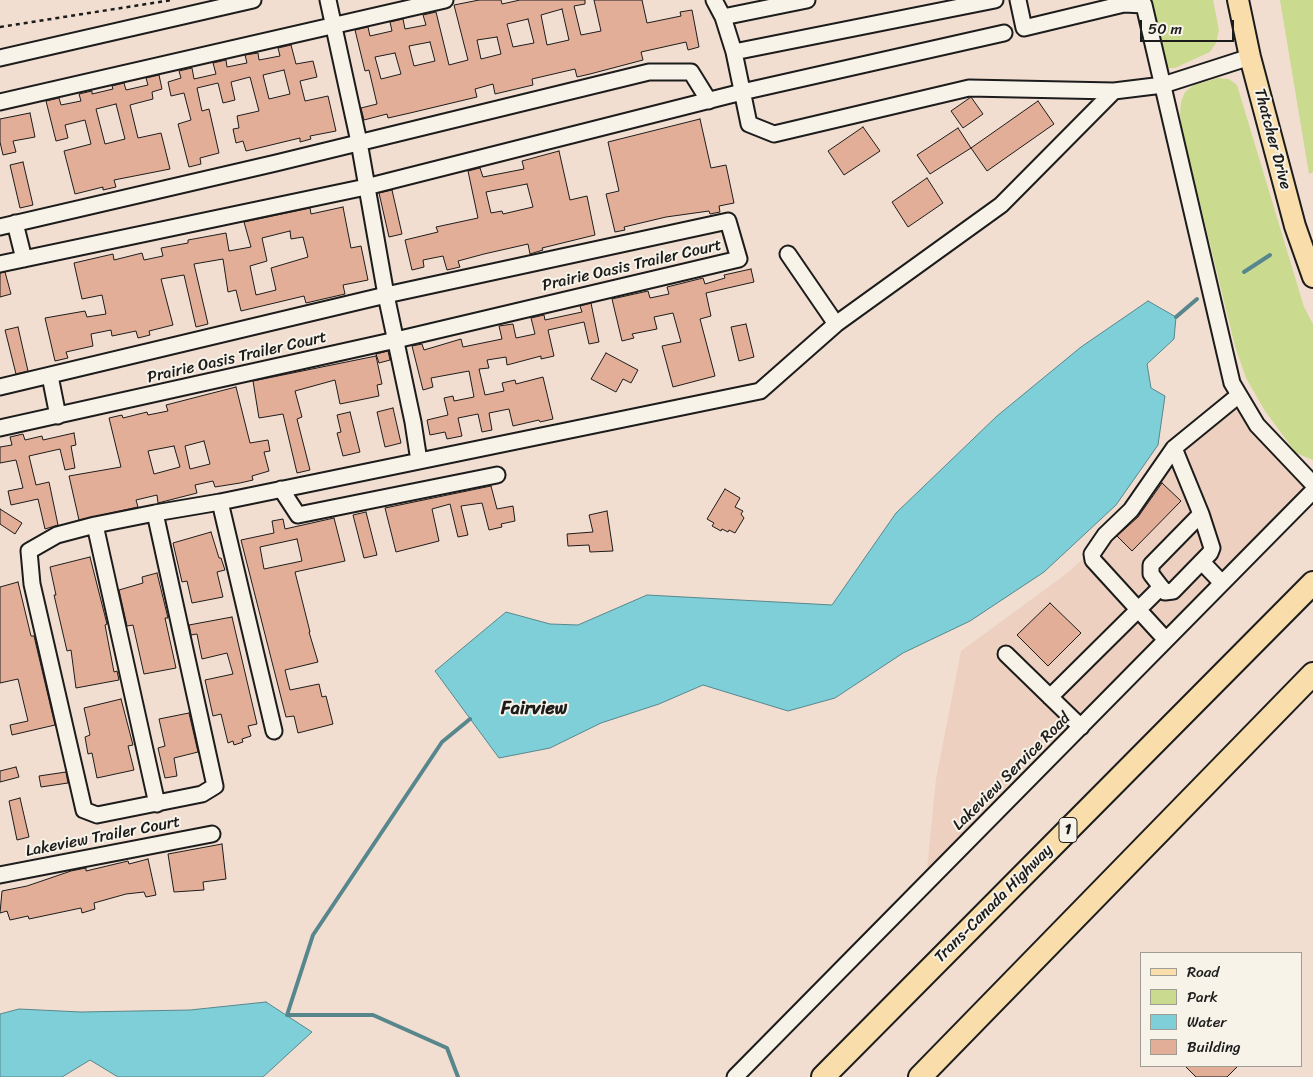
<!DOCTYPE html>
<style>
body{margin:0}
#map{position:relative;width:1313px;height:1077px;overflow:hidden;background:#f1ded0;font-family:Sriracha,sans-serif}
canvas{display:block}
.legend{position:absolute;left:1140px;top:952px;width:162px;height:115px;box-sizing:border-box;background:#f7f3e8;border:1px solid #9f9d96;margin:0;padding:6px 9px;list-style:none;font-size:15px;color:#1c1c1c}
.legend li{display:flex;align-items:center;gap:10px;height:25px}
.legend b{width:25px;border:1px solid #9f9d96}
.scale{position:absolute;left:1140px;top:20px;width:94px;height:22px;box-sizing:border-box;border:2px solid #1c1c1c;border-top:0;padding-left:6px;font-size:15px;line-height:18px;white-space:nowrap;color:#1c1c1c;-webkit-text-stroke:4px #f7f3e8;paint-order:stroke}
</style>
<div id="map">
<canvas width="1313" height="1077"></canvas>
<ul class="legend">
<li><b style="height:6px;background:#f9deab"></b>Road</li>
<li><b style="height:14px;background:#cada8f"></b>Park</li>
<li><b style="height:14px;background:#7ecfd8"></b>Water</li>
<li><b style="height:14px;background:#e3ae97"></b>Building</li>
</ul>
<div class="scale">50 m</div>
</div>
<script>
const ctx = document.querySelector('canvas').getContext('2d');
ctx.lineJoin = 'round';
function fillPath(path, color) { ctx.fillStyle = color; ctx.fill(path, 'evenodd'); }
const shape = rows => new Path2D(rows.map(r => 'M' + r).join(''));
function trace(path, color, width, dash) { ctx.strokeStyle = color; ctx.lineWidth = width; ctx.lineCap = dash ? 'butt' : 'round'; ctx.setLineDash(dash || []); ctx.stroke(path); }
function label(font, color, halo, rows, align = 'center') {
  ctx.font = font + ' Sriracha,sans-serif'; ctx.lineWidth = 4; ctx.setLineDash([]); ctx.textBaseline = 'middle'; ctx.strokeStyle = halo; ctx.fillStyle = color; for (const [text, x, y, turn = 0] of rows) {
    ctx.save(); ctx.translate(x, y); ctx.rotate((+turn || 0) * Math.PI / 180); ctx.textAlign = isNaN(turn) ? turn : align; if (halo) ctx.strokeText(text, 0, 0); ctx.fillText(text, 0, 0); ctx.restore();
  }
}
fillPath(shape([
 [1231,384,1313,488,927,869,936,779,961,651,1066,574,1144,505,1171,451,1218,404]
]), '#edd0bf');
fillPath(shape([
 [1142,0,1213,0,1219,30,1216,43,1210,52,1175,68,1165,68],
 [1280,0,1313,0,1313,172,1309,174],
 [1218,78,1229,79,1237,85,1304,307,1313,324,1313,460,1296,453,1265,411,1246,378,1235,346,1183,134,1180,115,1181,102,1185,92,1194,85]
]), '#cada8f');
const water = shape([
 [1148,301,1176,317,1174,339,1147,364,1151,388,1165,396,1158,445,1116,505,1044,572,970,621,903,653,835,698,788,711,703,685,659,704,601,723,550,748,499,758,435,671,506,612,550,624,578,625,647,595,832,605,896,513,997,416,1081,347,1148,301],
 [266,1002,312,1032,263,1077,118,1077,90,1060,62,1077,0,1077,0,1014,19,1009,81,1012,190,1010,266,1002]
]);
fillPath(water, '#7ecfd8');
trace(water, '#57878d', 1);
trace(shape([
 [1244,272,1270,255],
 [1176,317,1197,299],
 [458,1077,447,1048,373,1015,287,1015,313,935,442,742,470,719]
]), '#57878d', 4);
const building = shape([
 [479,0,501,0,502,4,520,0,585,0,585,4,574,6,581,35,601,31,594,0,642,0,647,23,681,16,680,12,692,10,699,47,688,50,686,42,641,52,643,60,590,74,577,77,575,69,532,79,533,85,495,94,493,84,475,89,477,97,410,113,388,118,387,114,364,120,361,108,377,104,369,70,365,71,355,30,368,27,370,36,392,31,390,22,403,19,405,29,426,25,423,15,436,12,449,65,468,60,454,5,479,0],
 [562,9,569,40,547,45,541,15,562,9],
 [528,19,534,43,513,47,507,24,528,19],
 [497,37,501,54,481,59,477,40,497,37],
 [430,42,435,61,414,66,409,46,430,42],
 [395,53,401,74,381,79,375,57,395,53],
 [291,45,296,64,313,61,317,77,300,81,305,101,328,96,336,131,310,136,311,139,300,142,300,138,246,151,243,141,236,143,233,129,239,128,237,116,259,111,250,77,231,82,235,100,223,103,218,83,197,88,202,111,209,109,219,153,200,158,201,164,189,167,178,124,191,120,184,93,171,96,168,82,181,78,179,71,192,68,194,79,216,74,213,63,226,60,227,67,247,63,245,55,258,53,259,60,280,56,278,48,291,45],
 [284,70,290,94,269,99,263,75,284,70],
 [159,75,162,89,152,92,153,99,130,105,138,138,161,133,170,169,114,180,116,187,103,190,103,187,75,194,64,151,91,144,85,120,65,125,68,138,56,141,46,101,59,98,61,105,81,101,79,94,92,91,92,94,113,89,112,86,124,83,126,90,148,85,146,78,159,75],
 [116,104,125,139,105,144,96,109,116,104],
 [971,97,983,114,963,128,951,111,971,97],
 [1038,101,1054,124,987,171,971,148,1038,101],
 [30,113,35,137,13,141,16,152,3,155,0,142,0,119,30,113],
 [700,119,711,168,726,165,734,203,719,206,720,212,710,214,709,211,666,217,624,227,625,230,615,232,606,194,619,191,608,142,700,119],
 [863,127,880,151,844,175,828,151,863,127],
 [958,128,971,148,930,174,917,155,958,128],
 [559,151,570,200,587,196,595,235,542,248,543,250,530,254,528,244,484,254,458,261,460,267,447,270,443,256,423,260,424,267,412,270,405,240,438,232,436,227,478,218,468,171,480,168,483,177,524,169,522,161,559,151],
 [527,184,533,207,503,214,502,211,491,213,486,192,527,184],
 [23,162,33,205,20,208,10,165,23,162],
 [927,178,943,203,908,227,892,202,927,178],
 [392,190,402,234,389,237,379,193,392,190],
 [343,207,351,248,361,246,368,280,343,285,345,294,306,303,304,296,241,311,236,290,228,292,223,259,194,264,208,324,196,327,184,275,161,279,173,325,149,331,150,335,138,338,136,331,112,336,111,330,91,334,93,346,66,352,68,358,55,361,45,318,85,311,87,317,106,314,102,295,82,299,74,263,113,254,114,260,142,253,144,260,163,256,161,248,188,243,188,240,226,233,229,251,251,247,244,222,310,208,311,214,343,207],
 [290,231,291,239,303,237,308,257,271,268,276,290,256,295,250,266,267,261,262,238,290,231],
 [751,269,754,282,706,293,711,316,700,319,715,376,673,387,662,346,681,342,673,313,654,317,657,329,632,334,634,338,622,341,612,299,648,291,650,298,669,294,667,287,703,278,705,284,725,278,724,275,751,269],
 [5,272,11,294,0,297,0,273,5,272],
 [591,303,599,342,589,344,584,322,548,330,554,356,541,359,541,356,507,365,506,357,487,360,489,368,479,369,485,395,504,391,502,383,515,380,516,384,543,377,553,419,540,422,539,420,513,426,509,409,489,413,492,430,482,432,478,414,458,418,462,436,447,439,445,432,430,435,427,420,448,415,444,398,453,396,454,401,474,397,469,371,431,378,433,387,423,390,412,346,422,344,424,350,461,339,463,347,502,339,499,326,513,324,516,338,535,334,531,318,544,315,545,320,582,312,580,306,591,303],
 [746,324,754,357,739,361,731,327,746,324],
 [18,327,28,371,16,374,5,330,18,327],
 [388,351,390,360,379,363,376,354,388,351],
 [606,353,638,370,631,383,623,379,616,392,591,379,606,353],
 [376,356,382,384,377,385,379,396,340,404,335,380,295,391,302,417,297,419,310,470,297,473,283,414,259,418,253,381,376,356],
 [236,387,250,443,268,440,270,451,264,452,269,471,252,476,253,480,240,483,215,487,213,481,195,485,197,493,158,503,157,495,136,500,138,507,79,520,69,476,121,467,109,418,122,415,123,418,147,412,148,415,168,411,166,405,236,387],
 [204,441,210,464,190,469,185,446,204,441],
 [174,446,180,467,154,474,148,451,174,446],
 [393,408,401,443,385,447,377,412,393,408],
 [350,412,360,452,343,456,337,433,341,432,337,415,350,412],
 [74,433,76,445,71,446,75,468,65,470,60,449,29,456,36,485,49,482,58,525,45,529,38,499,11,505,8,491,23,488,16,460,0,463,0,447,12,445,10,437,23,434,25,440,42,436,43,440,74,433],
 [1162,483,1181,501,1132,551,1117,536,1138,517,1162,483],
 [491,486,497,509,513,506,515,521,501,524,502,527,489,530,482,503,461,506,468,535,458,537,450,504,432,509,439,541,396,552,385,508,491,486],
 [725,489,740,498,735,507,743,511,741,514,744,518,735,533,729,530,728,532,722,529,721,531,712,526,714,523,707,519,725,489],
 [0,509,22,523,15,534,0,524,0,509],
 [607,511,613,551,590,552,589,545,568,546,567,534,593,532,589,515,607,511],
 [366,512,377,555,364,558,353,515,366,512],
 [334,518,345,561,295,572,310,632,309,632,318,662,285,670,290,690,319,684,322,697,326,696,333,724,298,733,294,716,286,717,241,540,274,533,272,521,283,519,285,529,334,518],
 [297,539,302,561,264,569,260,547,297,539],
 [211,532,219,558,221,558,225,570,217,572,223,597,192,603,187,581,182,582,173,543,211,532],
 [90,557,107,624,105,625,114,672,117,671,119,680,76,688,71,650,67,651,57,608,54,595,56,595,50,567,90,557],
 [157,573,168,618,165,618,176,668,144,674,133,625,127,626,119,590,143,583,142,577,157,573],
 [18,582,31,636,34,636,55,725,12,735,10,725,28,721,18,679,0,683,0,587,18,582],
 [1050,603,1081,633,1048,666,1017,635,1050,603],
 [232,617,257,724,248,726,251,736,242,739,243,742,234,745,233,741,228,743,221,714,213,716,205,680,233,674,227,653,202,659,197,634,191,635,189,625,232,617],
 [121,699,133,745,128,746,134,770,97,778,92,753,88,754,85,737,90,735,84,708,121,699],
 [189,713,198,752,174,758,177,776,165,778,158,748,165,746,159,719,189,713],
 [16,767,19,777,0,782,0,771,16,767],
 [66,772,68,783,41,787,39,776,66,772],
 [20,798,29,837,17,840,9,801,20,798],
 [222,844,226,879,203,882,204,890,174,892,168,854,222,844],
 [148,859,156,895,146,897,144,892,126,894,94,903,95,909,82,913,81,908,29,919,28,916,10,920,7,911,0,913,2,891,27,886,71,871,86,868,86,871,128,861,129,864,148,859],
 [1185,1066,1238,1066,1227,1077,1196,1077,1185,1066]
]);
fillPath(building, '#e3ae97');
trace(building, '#1c1c1c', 1);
const minor = shape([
 [328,0,359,142,386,295,413,422,419,461],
 [714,0,723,17,734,52,749,124,774,134,969,88,1114,91,1163,85,1250,57],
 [1018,0,1024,28,1124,4,1144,5,1232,383,1257,425,1313,484],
 [723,17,807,0],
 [734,52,995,0],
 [0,58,253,0],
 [0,102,445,0],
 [15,223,24,259],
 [0,227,276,163,649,72,691,72,709,101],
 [788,254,836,324],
 [0,264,366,187,742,92,1004,33],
 [50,376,58,416],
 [0,387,386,295,728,221,739,259,396,340,0,428],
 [1174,448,1201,514],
 [281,489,298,515,497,475],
 [220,502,274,731],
 [155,513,215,786,202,794,97,815,84,810,32,584,29,551,57,535,95,525,155,513,220,502,760,391,836,324,1001,205,1114,91],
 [95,525,157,804],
 [1202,562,1222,583],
 [1166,640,1093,560,1092,554,1105,535,1131,510,1174,448,1239,395],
 [1006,654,1081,727],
 [1050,697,1161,587,1151,574,1151,565,1201,514,1212,548,1210,553,1173,591,1165,592,1161,587],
 [0,875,212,834],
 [735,1077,1313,491]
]);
const major = shape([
 [1238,0,1250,57,1295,226,1313,277]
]);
const highway = shape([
 [823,1077,1313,583],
 [920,1077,1313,674]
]);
trace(minor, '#1c1c1c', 19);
trace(major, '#1c1c1c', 24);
trace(highway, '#1c1c1c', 26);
trace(shape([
 [0,27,172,0]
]), '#1c1c1c', 2.5, [4, 4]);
trace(minor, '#f7f3e8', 15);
trace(major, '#f9deab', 20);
trace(highway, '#f9deab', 22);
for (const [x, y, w] of [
 [1068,830,18]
]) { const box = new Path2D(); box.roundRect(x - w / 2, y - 12.5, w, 25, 4); ctx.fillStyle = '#f7f3e8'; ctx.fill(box); trace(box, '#1c1c1c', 1); }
label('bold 15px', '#1c1c1c', null, [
 ["1",1068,830]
]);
label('16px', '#1c1c1c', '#f7f3e8', [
 ["Thatcher Drive",1272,139,75],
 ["Prairie Oasis Trailer Court",632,266,-13],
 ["Prairie Oasis Trailer Court",237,358,-13],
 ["Lakeview Service Road",1012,772,-45],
 ["Lakeview Trailer Court",103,837,-11],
 ["Trans-Canada Highway",994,904,-45]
]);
label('bold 18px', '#1c1c1c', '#f7f3e8', [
 ["Fairview",534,709]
]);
</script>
